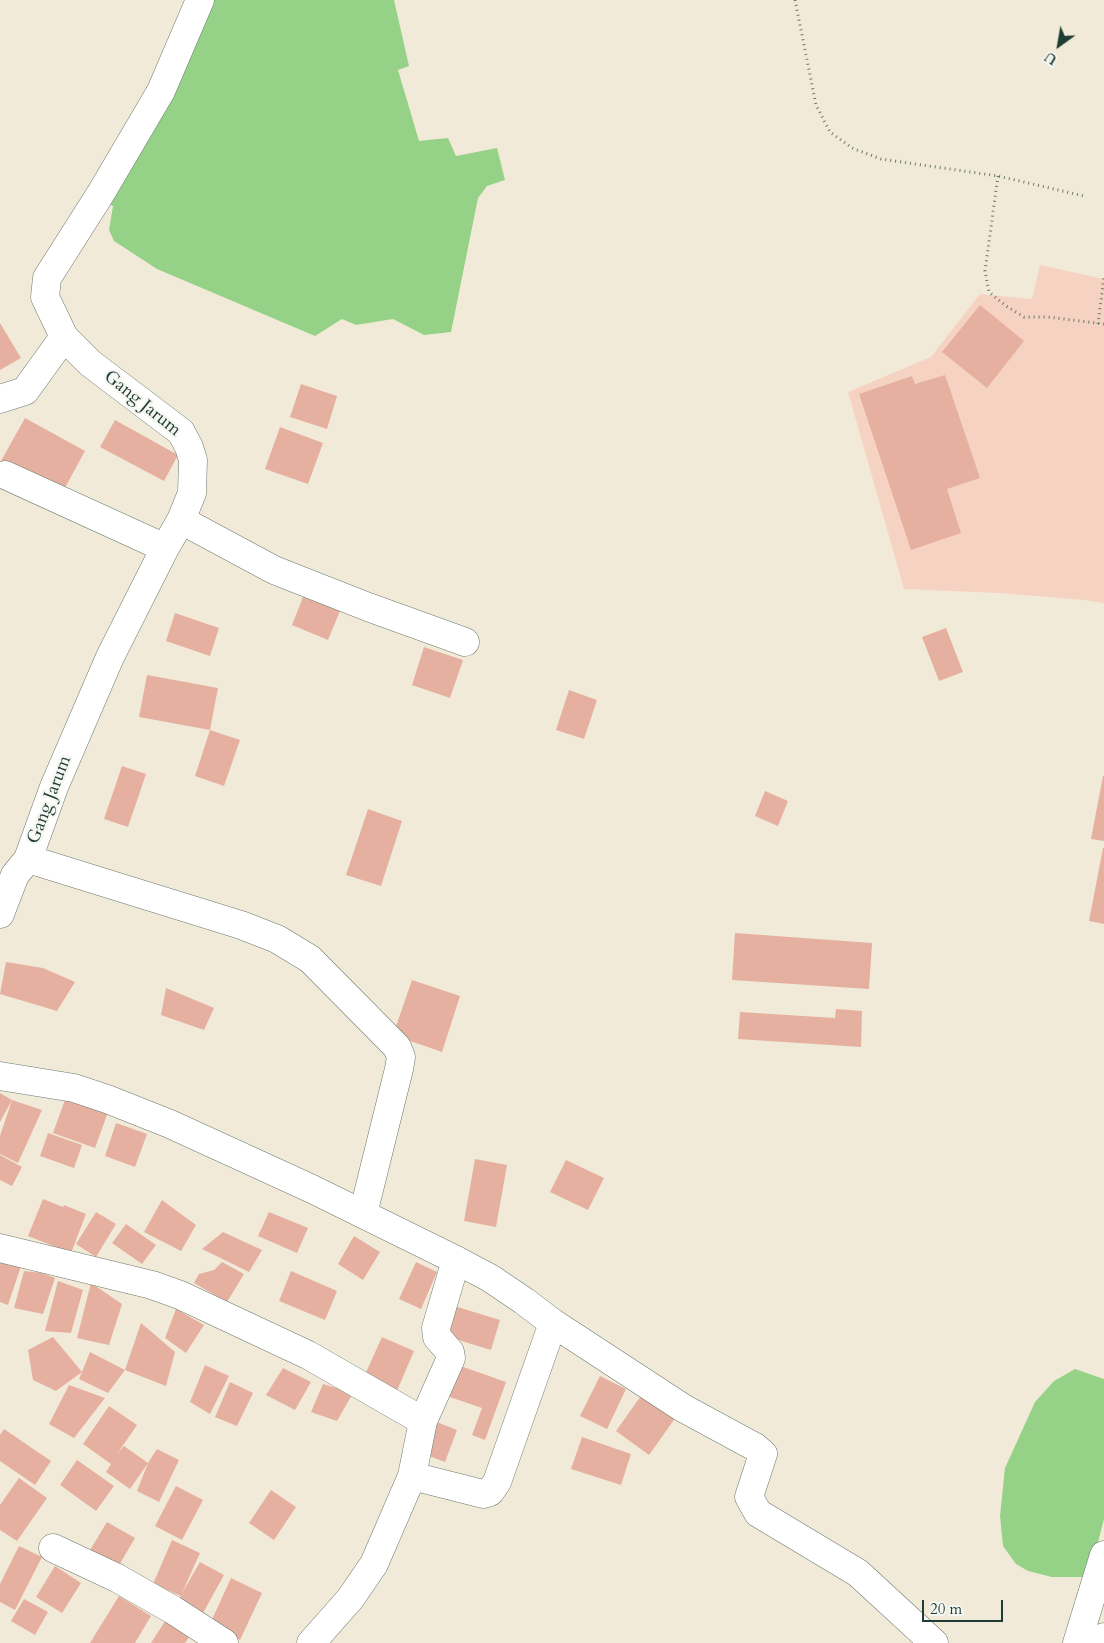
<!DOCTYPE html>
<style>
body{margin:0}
#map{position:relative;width:1104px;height:1643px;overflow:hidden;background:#f2ead8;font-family:Cardo,serif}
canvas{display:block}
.north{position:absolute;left:1034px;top:20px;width:50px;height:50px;-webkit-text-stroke:4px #f6f6f2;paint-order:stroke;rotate:212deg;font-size:14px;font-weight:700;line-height:20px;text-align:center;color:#1f3d34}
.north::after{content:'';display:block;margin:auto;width:18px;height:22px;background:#1f3d34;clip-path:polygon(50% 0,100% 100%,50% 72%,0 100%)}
.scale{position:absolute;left:922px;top:1600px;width:81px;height:22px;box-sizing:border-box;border:2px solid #1f3d34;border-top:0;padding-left:6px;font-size:15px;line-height:18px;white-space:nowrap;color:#1f3d34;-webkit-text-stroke:4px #f6f6f2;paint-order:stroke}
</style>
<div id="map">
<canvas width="1104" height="1643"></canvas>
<div class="north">U</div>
<div class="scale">20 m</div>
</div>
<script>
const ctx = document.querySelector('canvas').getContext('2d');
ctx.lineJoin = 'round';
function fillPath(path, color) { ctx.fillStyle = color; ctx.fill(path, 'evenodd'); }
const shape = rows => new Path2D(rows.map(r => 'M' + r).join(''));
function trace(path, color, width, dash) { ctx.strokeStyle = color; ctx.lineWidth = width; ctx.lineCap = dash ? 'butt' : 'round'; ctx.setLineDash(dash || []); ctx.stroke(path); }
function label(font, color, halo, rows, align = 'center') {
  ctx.font = font + ' Cardo,serif'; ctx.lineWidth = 4.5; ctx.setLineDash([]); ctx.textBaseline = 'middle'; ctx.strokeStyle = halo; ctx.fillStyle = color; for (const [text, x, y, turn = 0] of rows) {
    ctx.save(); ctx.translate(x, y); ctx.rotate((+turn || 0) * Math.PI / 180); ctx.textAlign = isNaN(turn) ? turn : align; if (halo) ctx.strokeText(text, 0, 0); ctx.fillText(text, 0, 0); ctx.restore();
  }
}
fillPath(shape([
 [1040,265,1104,279,1104,603,1084,600,999,593,904,589,848,392,931,357,980,294,1032,299]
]), '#f6d2c3');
fillPath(shape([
 [214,0,394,0,409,66,398,70,419,141,448,138,456,156,497,148,505,180,487,186,478,198,451,332,424,335,393,319,356,325,342,319,315,336,157,269,114,241,109,230,113,206,97,199],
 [1075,1369,1104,1379,1104,1519,1089,1577,1052,1577,1028,1571,1016,1564,1003,1546,1000,1516,1005,1468,1035,1402,1054,1381]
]), '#95d287');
fillPath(shape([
 [980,305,1024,341,987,388,942,352],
 [0,323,21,358,0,370],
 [945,375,980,478,947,489,961,533,911,550,859,394,912,376,915,384],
 [301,384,337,396,327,429,290,417],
 [25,418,85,451,61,495,1,461],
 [115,420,178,455,164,481,100,447],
 [280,427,323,443,308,484,265,469],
 [305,592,342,606,328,640,292,625],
 [175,613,219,628,210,656,166,641],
 [946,628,963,672,939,681,922,637],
 [424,647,463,660,450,698,412,685],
 [147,675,218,688,210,730,240,740,224,786,195,776,210,730,139,717],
 [569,690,597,700,584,739,556,730],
 [122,766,146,774,128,827,104,819],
 [1103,776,1104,776,1104,841,1091,839],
 [765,791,788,801,778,826,755,816],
 [368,809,402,821,381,886,346,875],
 [1103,848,1104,848,1104,924,1089,921],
 [735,933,872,943,869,989,732,980],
 [6,962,43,968,75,982,57,1011,0,994],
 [412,980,460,996,442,1052,393,1035],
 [166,988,214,1008,204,1030,161,1015],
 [836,1009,862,1011,861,1047,738,1039,740,1012,835,1018],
 [0,1093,12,1100,0,1122],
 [66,1097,108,1112,95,1148,53,1133],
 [12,1100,42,1110,18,1163,0,1154,0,1136],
 [116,1123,147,1134,135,1167,105,1156],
 [48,1133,82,1145,74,1168,40,1156],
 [0,1155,22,1167,12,1186,0,1180],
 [475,1159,507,1165,496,1227,464,1221],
 [566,1160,604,1178,588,1210,550,1192],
 [43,1199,63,1207,64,1205,86,1214,71,1253,28,1236],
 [162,1200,196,1225,181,1251,144,1232],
 [96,1212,116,1224,96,1257,76,1244],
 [269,1212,308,1228,297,1253,258,1236],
 [126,1224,156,1245,142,1264,112,1243],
 [223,1232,262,1250,249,1272,202,1249],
 [354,1236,380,1252,363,1280,338,1264],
 [0,1261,21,1266,8,1305,0,1302],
 [222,1262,244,1274,227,1302,194,1283,199,1274,214,1270],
 [416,1262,437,1272,421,1309,399,1299],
 [24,1271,42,1273,55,1278,43,1314,14,1308],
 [291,1271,337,1291,325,1320,279,1301],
 [58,1281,83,1290,71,1333,45,1331],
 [91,1283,122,1304,109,1345,77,1338],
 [451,1305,500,1320,491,1350,442,1335],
 [176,1309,204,1325,186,1353,165,1338],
 [141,1323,175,1352,166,1386,125,1370],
 [53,1337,82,1372,90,1352,125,1370,108,1393,79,1379,82,1372,56,1391,33,1380,28,1350],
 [382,1337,414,1351,396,1393,363,1379],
 [452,1363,506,1382,485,1440,472,1435,482,1408,441,1394],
 [205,1365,229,1376,210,1414,190,1402],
 [283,1368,311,1382,295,1410,266,1395],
 [600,1376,626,1389,607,1429,580,1416],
 [230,1382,253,1393,237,1426,215,1417],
 [323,1384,353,1393,337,1421,311,1412],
 [69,1385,105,1398,74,1438,49,1424],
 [643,1393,676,1417,649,1455,616,1431],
 [109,1406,137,1425,117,1454,124,1446,148,1463,130,1489,106,1472,111,1464,83,1444],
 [434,1421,457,1430,445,1462,421,1453],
 [4,1429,51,1461,35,1485,0,1461,0,1435],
 [582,1437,631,1454,621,1485,571,1469],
 [157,1449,179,1460,159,1502,137,1491,148,1463],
 [77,1460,114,1486,96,1511,60,1485],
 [19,1478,47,1498,17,1541,0,1530,0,1505],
 [176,1486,203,1500,182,1540,155,1526],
 [271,1490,296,1507,274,1540,249,1523],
 [107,1522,135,1538,115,1572,87,1555],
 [172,1540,200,1553,182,1593,200,1562,224,1575,203,1613,179,1599,181,1596,153,1584],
 [19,1546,42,1557,15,1610,0,1602,0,1584],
 [55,1566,81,1583,62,1613,36,1597],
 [231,1578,262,1593,240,1640,209,1626],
 [119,1596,151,1616,135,1643,90,1643],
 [24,1599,48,1612,35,1635,11,1621],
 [167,1618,191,1634,185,1643,151,1643]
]), '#e5b0a0');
const minor = shape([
 [0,399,25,391,64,337],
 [5,475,165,548],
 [181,520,274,570,368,607,465,642],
 [28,859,241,925,277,939,310,959,397,1047,401,1057,399,1069,363,1214],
 [0,914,15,875,28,859,54,787,110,657,165,548,181,520,192,493,193,460,189,447,181,432,90,363,64,337,45,297,47,278,101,193,161,91,200,0],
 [0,1076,74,1088,107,1099,170,1124,312,1189,456,1260,490,1278,524,1301,553,1323,683,1408,755,1447,763,1454,749,1497,758,1513,858,1573,934,1643],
 [0,1248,152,1285,180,1295,308,1355,423,1421],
 [412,1476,483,1494,490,1492,497,1482,553,1323],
 [53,1548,117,1578,173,1610,224,1643],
 [311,1643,350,1599,374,1564,412,1476,423,1421,451,1358,450,1352,437,1337,436,1328,456,1260],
 [1077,1643,1104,1555]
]);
const highway = shape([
 [1102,1643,1104,1637]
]);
trace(minor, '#697a6d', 29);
trace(highway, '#697a6d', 29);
trace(shape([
 [795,0,816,105,830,132,852,148,881,159,998,176,1084,196],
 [998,176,985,271,989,292,1006,306,1024,317,1048,317,1104,324],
 [1098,324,1104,277]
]), '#697a6d', 3, [1, 4]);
trace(minor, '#fff', 28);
trace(highway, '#fff', 28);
label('18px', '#1f3d34', '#f6f6f2', [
 ["Gang Jarum",142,404,39],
 ["Gang Jarum",50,800,-69]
]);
</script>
